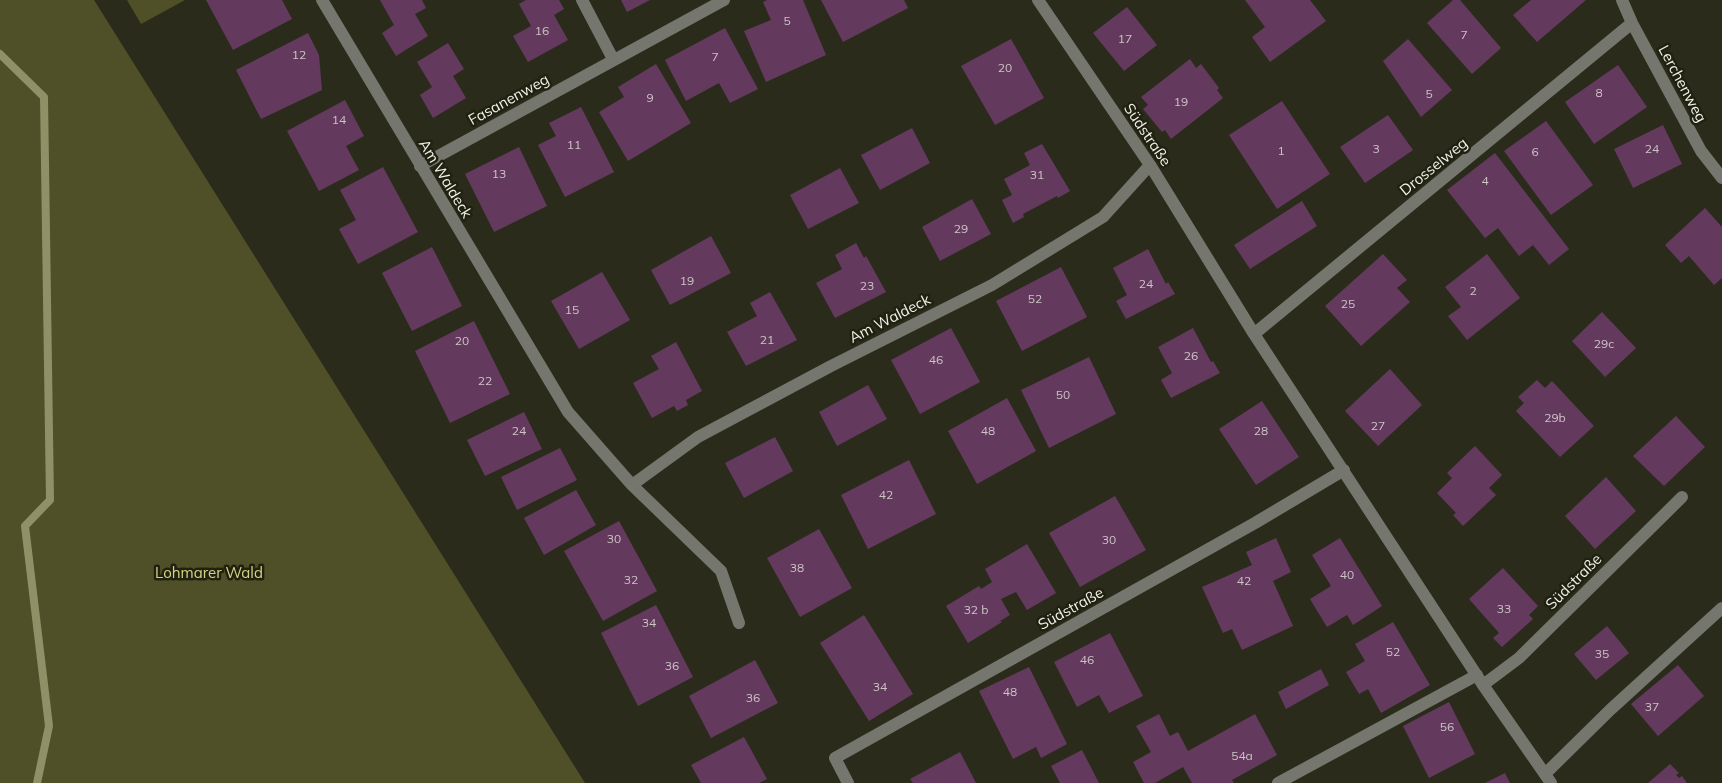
<!DOCTYPE html>
<meta charset="utf-8">
<style>
body{margin:0}
canvas{display:block;background:#2b2b1c}
</style>
<canvas width="1722" height="783"></canvas>
<script>
const ctx = document.querySelector('canvas').getContext('2d');
ctx.lineJoin = 'round';
function fillPath(path, color) { ctx.fillStyle = color; ctx.fill(path, 'evenodd'); }
const shape = rows => new Path2D(rows.map(r => 'M' + r).join(''));
function trace(path, color, width, dash) { ctx.strokeStyle = color; ctx.lineWidth = width; ctx.lineCap = dash ? 'butt' : 'round'; ctx.setLineDash(dash || []); ctx.stroke(path); }
function label(font, color, halo, rows, align = 'center') {
  ctx.font = font + ' Mulish,sans-serif'; ctx.lineWidth = 5; ctx.setLineDash([]); ctx.textBaseline = 'middle'; ctx.strokeStyle = halo; ctx.fillStyle = color; for (const [text, x, y, turn = 0] of rows) {
    ctx.save(); ctx.translate(x, y); ctx.rotate((+turn || 0) * Math.PI / 180); ctx.textAlign = isNaN(turn) ? turn : align; if (halo) ctx.strokeText(text, 0, 0); ctx.fillText(text, 0, 0); ctx.restore();
  }
}
fillPath(shape([
 [0,0,94,0,585,783,0,783],
 [127,0,185,0,141,24]
]), '#4f5028');
trace(shape([
 [0,54,44,97,50,500,25,526,49,726,37,783]
]), '#8f9065', 8);
fillPath(shape([
 [206,0,282,0,292,19,233,50],
 [380,0,422,0,426,8,415,14,428,36,396,56,382,33,394,25],
 [526,0,559,0,564,9,554,15,568,40,528,62,513,36,531,26,519,4],
 [621,0,650,0,627,12],
 [767,0,803,0,826,55,766,82,744,31,771,20,763,2],
 [821,0,904,0,908,8,843,42],
 [1245,0,1310,0,1326,21,1270,62,1252,37,1265,27],
 [1453,0,1460,0,1501,48,1472,74,1427,23],
 [1531,0,1586,0,1537,42,1513,15],
 [1127,7,1157,45,1124,71,1093,33],
 [725,28,758,89,730,103,719,83,686,101,665,60],
 [308,33,319,55,322,90,261,119,236,70],
 [1011,39,1044,98,995,125,961,66],
 [1408,39,1452,90,1421,117,1383,61],
 [448,43,464,69,453,76,466,98,433,118,420,95,432,87,417,62],
 [1190,59,1196,68,1201,64,1219,88,1217,90,1223,98,1171,139,1165,130,1162,132,1143,109,1148,105,1141,97],
 [656,64,691,123,628,161,599,112,624,97,618,87],
 [1618,65,1647,107,1594,144,1565,102],
 [345,100,364,136,346,146,359,170,319,191,287,131],
 [1282,101,1330,174,1277,209,1229,135],
 [581,107,614,172,565,197,538,145,556,136,549,123],
 [1388,115,1413,150,1365,183,1340,147],
 [1546,121,1593,185,1551,215,1504,151],
 [1663,125,1682,164,1633,188,1614,149],
 [912,128,930,163,880,190,861,155],
 [1042,144,1070,191,1058,198,1057,196,1023,214,1024,217,1013,223,1002,200,1012,195,1004,179,1030,165,1024,153],
 [519,147,547,206,494,232,465,174],
 [1495,153,1569,249,1549,265,1533,245,1519,256,1498,228,1485,238,1447,190],
 [383,167,418,232,358,264,339,229,356,220,340,190],
 [840,168,859,203,808,229,790,195],
 [972,199,991,234,940,261,922,227],
 [1302,201,1317,226,1250,269,1234,245],
 [1705,208,1722,227,1722,278,1714,285,1689,256,1681,263,1665,245],
 [711,236,731,273,670,305,651,270],
 [856,243,864,258,866,256,886,292,835,318,816,283,842,269,835,255],
 [432,247,462,306,412,331,382,273],
 [1148,249,1166,284,1168,282,1175,294,1126,319,1116,301,1127,295,1113,268],
 [1383,254,1407,280,1397,288,1410,302,1361,346,1325,306],
 [1487,254,1520,298,1467,340,1448,316,1461,307,1445,287],
 [1061,267,1087,317,1022,351,996,301],
 [602,272,630,320,579,349,551,301],
 [770,292,797,340,746,366,727,332,757,316,750,303],
 [1602,312,1636,348,1605,377,1572,341],
 [474,321,510,394,450,423,415,351],
 [951,328,980,382,920,414,891,360],
 [1193,328,1211,362,1213,361,1220,373,1171,398,1161,380,1172,373,1158,347],
 [676,342,702,391,686,400,688,405,677,411,674,406,652,418,633,383,659,369,651,356],
 [1089,357,1116,414,1049,448,1021,390],
 [1390,369,1422,405,1378,446,1345,411],
 [1537,380,1545,388,1552,381,1594,426,1560,457,1516,411,1524,403,1518,397],
 [868,385,887,419,837,446,819,412],
 [1007,398,1036,451,977,484,948,431],
 [1262,401,1299,457,1256,485,1219,429],
 [524,412,542,449,485,476,467,440],
 [1676,416,1705,447,1664,486,1633,456],
 [775,437,793,471,744,498,725,463],
 [1475,446,1502,475,1489,488,1496,495,1463,526,1453,515,1456,513,1437,493,1452,478,1447,473],
 [560,448,577,480,517,510,501,477],
 [909,460,936,514,868,549,841,495],
 [1606,477,1636,511,1595,549,1565,516],
 [576,490,596,525,544,555,524,518],
 [1115,496,1146,550,1080,587,1049,533],
 [619,521,657,591,603,621,564,551],
 [819,529,852,588,800,617,767,558],
 [1276,538,1291,572,1273,581,1293,626,1242,650,1232,629,1223,633,1202,587,1252,565,1246,552],
 [1340,538,1382,606,1353,625,1347,615,1327,627,1310,599,1331,586,1312,555],
 [1027,544,1056,593,1027,610,1016,592,1001,599,1010,615,1000,621,1002,622,968,643,946,606,979,586,981,589,992,582,985,569],
 [1503,568,1538,606,1529,615,1533,619,1502,647,1493,638,1499,633,1469,599],
 [656,605,693,677,638,706,601,633],
 [864,615,913,694,869,721,820,643],
 [1393,622,1430,685,1381,713,1368,689,1359,694,1346,672,1365,661,1355,644],
 [1607,626,1629,653,1596,680,1574,654],
 [1110,633,1143,696,1109,713,1099,695,1077,707,1054,662],
 [755,660,778,703,711,738,689,696],
 [1678,665,1704,696,1658,736,1631,704],
 [1029,667,1067,744,1041,758,1036,747,1013,759,979,691],
 [1321,669,1329,685,1286,709,1278,692],
 [1449,702,1475,754,1429,778,1403,726],
 [1159,714,1170,736,1178,732,1188,751,1255,714,1277,755,1232,780,1234,783,1192,783,1183,767,1155,783,1144,783,1133,762,1151,752,1136,726],
 [744,737,767,779,759,783,701,783,691,765],
 [1082,750,1099,783,1060,783,1051,766],
 [960,752,976,783,913,783,910,779],
 [1670,764,1679,773,1676,775,1679,778,1682,776,1687,783,1648,783],
 [1505,773,1510,783,1485,783]
]), '#63395e');
trace(shape([
 [1483,685,1519,658,1682,497],
 [1545,774,1610,710,1722,608],
 [1278,783,1477,675]
]), '#75766e', 12);
trace(shape([
 [322,0,568,412,632,485,698,437,831,366,992,285,1103,217,1150,165],
 [582,0,613,59],
 [1038,0,1150,165,1254,334,1483,685,1551,783],
 [1622,0,1632,23,1701,151,1722,178],
 [420,166,724,0],
 [1254,334,1632,23],
 [632,485,721,571,739,623],
 [848,783,835,758,1255,523,1344,470]
]), '#75766e', 12);
label('12px', '#cec4c6', null, [
 ["5",787,21],
 ["16",542,31],
 ["7",1464,35],
 ["17",1125,39],
 ["12",299,55],
 ["7",715,57],
 ["20",1005,68],
 ["8",1599,93],
 ["5",1429,94],
 ["9",650,98],
 ["19",1181,102],
 ["14",339,120],
 ["11",574,145],
 ["3",1376,149],
 ["24",1652,149],
 ["1",1281,151],
 ["6",1535,152],
 ["13",499,174],
 ["31",1037,175],
 ["4",1485,181],
 ["29",961,229],
 ["19",687,281],
 ["24",1146,284],
 ["23",867,286],
 ["2",1473,291],
 ["52",1035,299],
 ["25",1348,304],
 ["15",572,310],
 ["21",767,340],
 ["20",462,341],
 ["29c",1604,344],
 ["26",1191,356],
 ["46",936,360],
 ["22",485,381],
 ["50",1063,395],
 ["29b",1555,418],
 ["27",1378,426],
 ["24",519,431],
 ["48",988,431],
 ["28",1261,431],
 ["42",886,495],
 ["30",614,539],
 ["30",1109,540],
 ["38",797,568],
 ["40",1347,575],
 ["32",631,580],
 ["42",1244,581],
 ["33",1504,609],
 ["32 b",976,610],
 ["34",649,623],
 ["52",1393,652],
 ["35",1602,654],
 ["46",1087,660],
 ["36",672,666],
 ["34",880,687],
 ["48",1010,692],
 ["36",753,698],
 ["37",1652,707],
 ["56",1447,727],
 ["54a",1242,756]
]);
label('15px', '#f1f2e8', '#212112', [
 ["Lerchenweg",1682,84,62],
 ["Fasanenweg",509,100,-29],
 ["Südstraße",1147,135,56],
 ["Drosselweg",1434,167,-39],
 ["Am Waldeck",445,179,59],
 ["Am Waldeck",890,319,-27],
 ["Südstraße",1574,582,-45],
 ["Südstraße",1071,609,-29]
]);
label('15px', '#d3d57f', '#212112', [
 ["Lohmarer Wald",209,573]
]);
</script>
